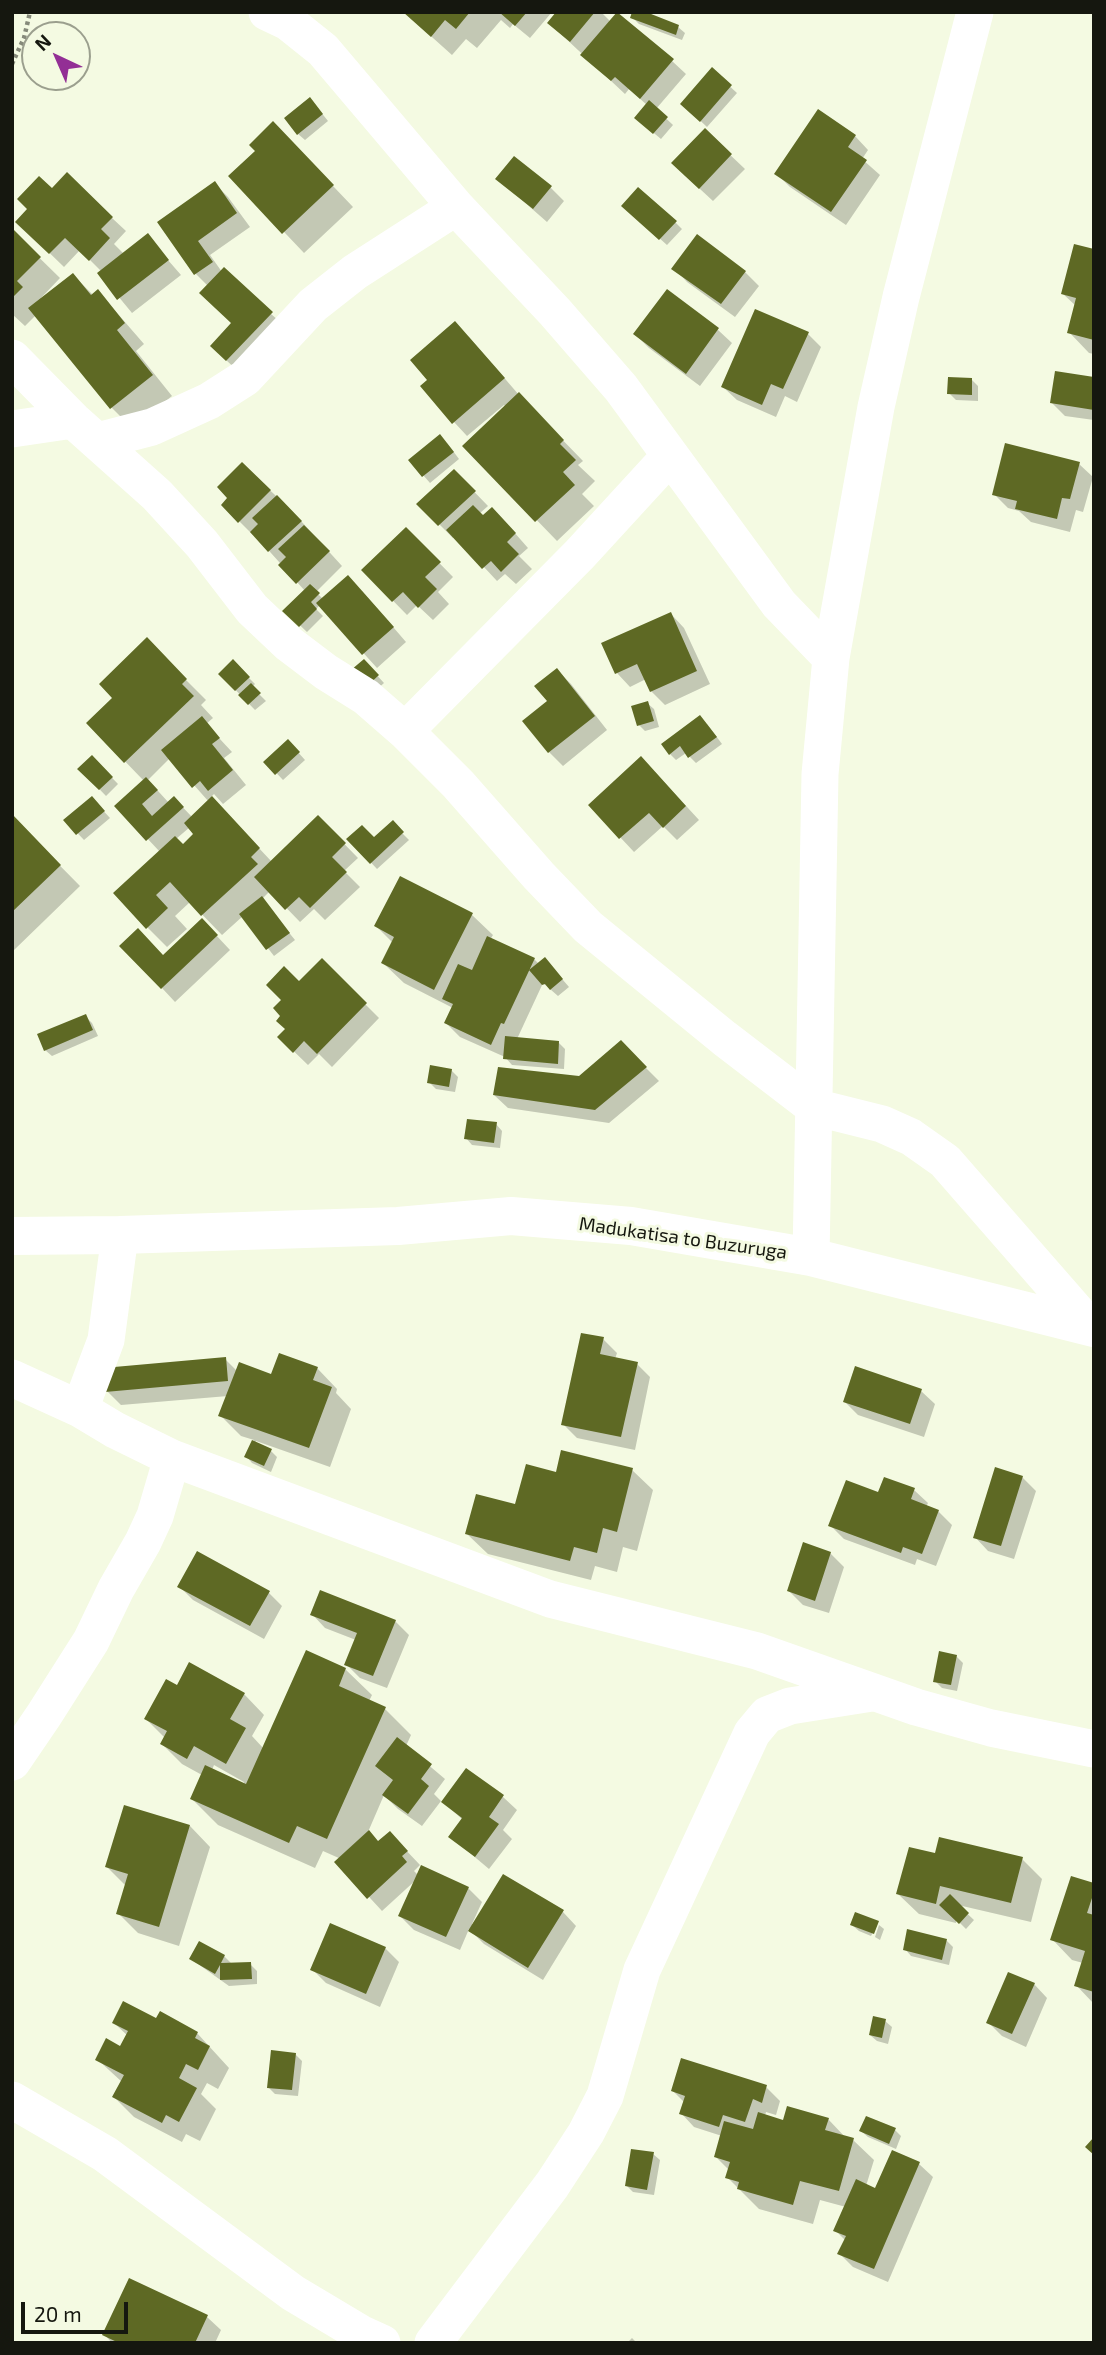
<!DOCTYPE html>
<style>
body{margin:0}
#map{position:relative;width:1106px;height:2355px;overflow:hidden;background:#f4fae2;font-family:"Exo 2",sans-serif}
canvas{display:block}
.frame{position:absolute;inset:0;border:14px solid #15170f;pointer-events:none}
.north{position:absolute;left:21px;top:21px;width:70px;height:70px;box-sizing:border-box;background:#f4fae2;border:2px solid #9b9f8e;border-radius:50%;rotate:316deg;font-size:19px;font-weight:700;line-height:28px;text-align:center;color:#15170f}
.north::after{content:'';display:block;margin:auto;width:24px;height:32px;background:#932f95;clip-path:polygon(50% 0,100% 100%,50% 72%,0 100%)}
.scale{position:absolute;left:21px;top:2302px;width:107px;height:32px;box-sizing:border-box;border:4px solid #15170f;border-top:0;padding-left:9px;font-size:21px;line-height:24px;white-space:nowrap;color:#15170f;-webkit-text-stroke:5px #f4fae2;paint-order:stroke}
</style>
<div id="map">
<canvas width="1106" height="2355"></canvas>
<div class="frame"></div>
<div class="north">N</div>
<div class="scale">20 m</div>
</div>
<script>
const ctx = document.querySelector('canvas').getContext('2d');
ctx.lineJoin = 'round';
function fillPath(path, color) { ctx.fillStyle = color; ctx.fill(path, 'evenodd'); }
const shape = rows => new Path2D(rows.map(r => 'M' + r).join(''));
function trace(path, color, width, dash) { ctx.strokeStyle = color; ctx.lineWidth = width; ctx.lineCap = dash ? 'butt' : 'round'; ctx.setLineDash(dash || []); ctx.stroke(path); }
function label(font, color, halo, rows, align = 'center') {
  ctx.font = font + ' "Exo 2",sans-serif'; ctx.lineWidth = 6; ctx.setLineDash([]); ctx.textBaseline = 'middle'; ctx.strokeStyle = halo; ctx.fillStyle = color; for (const [text, x, y, turn = 0] of rows) {
    ctx.save(); ctx.translate(x, y); ctx.rotate((+turn || 0) * Math.PI / 180); ctx.textAlign = isNaN(turn) ? turn : align; if (halo) ctx.strokeText(text, 0, 0); ctx.fillText(text, 0, 0); ctx.restore();
  }
}
fillPath(shape([
 [404,12,552,12,530,38,513,24,510,28,501,20,477,48,466,39,452,55],
 [555,12,601,12,611,22,672,61,686,74,656,109,673,125,661,139,643,124,647,105,629,89,625,94,563,36,549,23,557,14],
 [632,17,678,27,685,33,682,40,639,24],
 [712,70,737,93,707,127,689,110],
 [316,106,328,121,305,140,298,134],
 [705,131,745,169,713,201,687,177],
 [855,136,868,150,862,159,880,175,846,225,790,187,776,173],
 [293,144,353,207,304,253,231,176],
 [498,179,550,187,564,201,547,222],
 [214,183,228,197,250,227,210,255,222,272,285,326,240,373,226,360,233,324,208,286,196,274,159,222],
 [52,190,112,218,126,231,114,244,124,254,147,236,181,275,132,313,99,273,101,271,80,250,64,267,31,235,29,209],
 [630,212,675,222,682,229,667,245],
 [12,231,60,278,41,298,42,299,73,275,93,295,98,291,144,344,136,351,172,396,132,428,112,408,36,315,25,326,12,314],
 [1094,251,1094,354,1089,353,1069,332,1076,306,1062,293],
 [674,268,745,272,759,286,735,317,687,282],
 [667,292,718,330,732,343,700,386,649,348,635,334],
 [808,334,821,347,797,402,785,396,776,417,737,400,723,387],
 [469,337,519,395,583,461,578,465,595,481,582,494,594,506,557,541,465,446,506,407,504,405,467,436,454,422],
 [1094,378,1094,420,1065,416,1051,402],
 [972,380,978,386,978,401,956,400,949,393],
 [447,443,459,459,430,483,410,460],
 [242,464,291,510,342,566,316,592,323,599,362,591,406,642,377,668,320,605,316,609,323,616,307,632,285,611,305,591,254,534,253,535,223,505,230,498],
 [1079,464,1093,477,1083,512,1076,510,1070,532,1031,522,1019,511,1008,508,994,494],
 [454,471,488,506,479,514,506,523,528,548,519,556,532,569,516,584,505,574,497,581,455,536,453,538,419,504],
 [406,529,453,577,438,592,449,604,433,620,417,605,407,615,364,571],
 [671,614,684,628,710,684,665,705,651,691,646,679,630,687,617,673],
 [146,640,206,700,201,705,213,718,206,724,232,752,224,758,246,785,223,804,214,794,211,797,272,862,318,817,358,858,344,871,360,887,325,920,314,909,300,922,270,891,262,899,295,940,274,956,243,916,222,935,190,902,175,916,187,929,167,947,147,927,160,852,117,806,144,781,88,723,114,698],
 [170,758,209,802,192,817,174,798,169,803,148,780],
 [190,827,196,834,183,847,176,839],
 [364,661,384,683,374,692],
 [233,662,255,684,252,687,266,701,255,710,220,674],
 [557,670,571,684,607,730,563,766,549,752],
 [647,703,654,709,659,727,645,731,639,725],
 [707,724,722,744,696,763,686,753,676,760,670,754],
 [288,741,305,760,283,780,266,762],
 [92,757,118,784,106,796,80,769],
 [655,772,699,820,677,840,663,826,634,852,590,805],
 [98,805,110,818,84,840,65,820],
 [12,817,80,886,12,952],
 [392,823,409,840,377,869,349,839,374,840],
 [401,878,472,915,493,935,490,940,534,959,539,964,551,966,569,987,558,996,543,983,517,1039,558,1042,565,1049,564,1069,512,1065,505,1057,460,1037,446,1023,453,1008,404,983,383,963,393,943,376,926],
 [215,934,230,950,175,1002,162,988],
 [322,961,379,1018,332,1067,319,1054,308,1065,279,1037,287,1029,282,1016,283,1000],
 [85,1016,92,1023,98,1036,52,1056,45,1050],
 [621,1043,659,1081,609,1123,508,1108,494,1095,579,1078],
 [451,1070,458,1077,455,1092,436,1089,429,1082],
 [496,1124,502,1131,500,1148,472,1145,466,1138],
 [603,1339,617,1353,615,1359,637,1364,650,1377,635,1450,577,1438,563,1424],
 [225,1359,237,1371,272,1376,317,1368,337,1389,336,1393,351,1409,330,1467,256,1441,255,1443,271,1451,277,1457,271,1472,252,1463,246,1456,254,1440,241,1436,220,1415,228,1396,121,1405,107,1391],
 [921,1391,935,1404,924,1437,858,1415,845,1402],
 [632,1470,653,1490,637,1551,623,1547,617,1572,595,1566,591,1580,488,1554,467,1534,516,1506,557,1474],
 [1022,1477,1036,1491,1014,1559,988,1551,975,1537],
 [914,1490,928,1503,926,1507,938,1511,952,1525,936,1566,917,1559,915,1565,844,1539,830,1525,879,1495],
 [830,1553,844,1567,829,1613,803,1605,789,1591],
 [179,1586,268,1592,282,1606,264,1639,193,1600],
 [312,1614,395,1621,409,1635,387,1688,360,1678,346,1664,356,1640,325,1628],
 [956,1656,963,1663,957,1691,942,1688,935,1681],
 [345,1669,372,1695,369,1701,385,1709,411,1735,406,1746,445,1779,434,1794,441,1801,422,1826,398,1809,384,1795,368,1832,379,1843,403,1847,420,1865,414,1871,418,1875,468,1888,482,1902,472,1924,474,1925,563,1912,576,1926,543,1980,484,1944,469,1929,460,1950,414,1930,400,1916,417,1879,382,1911,337,1862,341,1859,323,1851,315,1868,218,1825,192,1799,202,1775,182,1764,162,1744,165,1738,146,1719,178,1687,244,1694,264,1715,252,1736,264,1749],
 [214,1765,244,1782,243,1784,212,1770],
 [466,1770,503,1797,517,1810,503,1830,512,1839,489,1869,451,1837,463,1820,443,1802],
 [190,1826,210,1847,179,1946,138,1933,118,1913,126,1886,107,1867],
 [936,1855,1022,1859,1042,1879,1031,1922,958,1905,974,1920,966,1929,956,1919,956,1923,919,1914,898,1894],
 [1094,1885,1094,2004,1076,1985,1083,1963,1072,1960,1052,1939],
 [878,1923,871,1936,859,1931,852,1925],
 [879,1925,884,1929,880,1940,875,1937],
 [946,1940,953,1947,949,1965,911,1956,905,1949],
 [385,1948,399,1962,380,2007,326,1983,312,1969],
 [224,1956,231,1963,250,1964,257,1971,257,1984,229,1986,191,1959],
 [1034,1984,1047,1998,1026,2047,1002,2036,988,2022],
 [156,2020,197,2033,229,2068,218,2089,207,2083,201,2094,216,2109,200,2141,186,2134,182,2142,134,2117,114,2097,122,2082,97,2059,121,2048,128,2036,114,2023],
 [885,2021,892,2027,888,2044,877,2041,870,2035],
 [295,2054,302,2061,298,2096,275,2094,268,2087],
 [766,2087,780,2101,776,2115,766,2112,765,2116,784,2122,828,2119,846,2138,853,2140,874,2160,866,2186,876,2190,919,2164,933,2177,888,2282,853,2267,839,2253,845,2240,835,2230,846,2207,820,2200,813,2224,759,2209,727,2177,729,2170,716,2157,722,2136,694,2127,681,2113,684,2102,673,2091],
 [895,2130,901,2136,896,2149,868,2137,861,2131],
 [653,2154,660,2160,654,2195,633,2192,626,2185],
 [207,2317,221,2330,215,2343,112,2343,104,2334],
 [632,2338,637,2343,627,2343]
]), '#0003');
fillPath(shape([
 [403,12,470,12,456,29,445,20,431,37],
 [499,12,527,12,515,26],
 [556,12,595,12,570,42,547,23],
 [617,12,674,59,640,99,615,77,611,81,580,55],
 [632,12,646,12,679,25,676,35,630,18],
 [712,67,732,85,700,122,680,104],
 [310,97,323,114,297,135,284,118],
 [649,100,668,117,653,134,634,118],
 [818,109,856,135,848,147,867,160,831,212,774,174],
 [273,121,334,185,282,234,228,176,255,151,249,145],
 [705,128,732,154,699,189,671,163],
 [514,156,552,186,533,209,495,179],
 [67,172,113,217,101,229,110,238,89,261,65,238,49,254,15,222,27,209,17,199,39,176,52,188],
 [215,181,237,213,198,241,213,262,194,275,157,222],
 [638,187,677,221,659,240,621,206],
 [12,228,41,257,17,281,23,287,12,298],
 [148,233,169,260,117,300,97,273],
 [697,234,746,271,721,304,671,269],
 [1074,244,1094,249,1094,340,1067,333,1076,298,1061,294],
 [224,267,273,312,226,361,210,346,231,323,199,293],
 [73,273,91,295,98,289,125,323,117,330,153,375,110,409,28,308],
 [667,289,719,328,686,374,633,334],
 [755,309,809,332,783,389,771,384,762,405,721,387],
 [455,321,505,378,452,424,420,386,427,380,410,360],
 [1055,371,1094,377,1094,410,1050,403],
 [948,377,972,378,972,395,947,394],
 [519,392,564,440,560,444,576,460,563,472,575,485,535,522,462,446],
 [440,434,454,452,422,477,408,460],
 [1005,443,1080,462,1070,499,1062,498,1057,519,1015,509,1017,501,992,495],
 [242,462,271,490,238,523,221,505,227,498,217,487],
 [454,469,476,491,438,526,416,504],
 [277,495,302,521,268,552,250,532,258,524,252,518],
 [473,505,483,515,492,507,516,533,507,542,519,554,501,572,491,561,482,569,446,530],
 [304,525,330,551,296,584,278,565,286,557,278,549],
 [406,527,441,562,425,577,437,589,418,608,403,592,392,602,361,570],
 [348,575,394,627,362,655,316,603],
 [310,584,320,593,311,602,317,609,299,627,282,611],
 [671,612,697,671,650,692,637,664,615,674,601,643],
 [147,637,187,679,182,684,194,696,124,763,86,723,112,698,99,684],
 [233,659,250,677,235,691,218,674],
 [364,659,379,675,366,687,351,670],
 [557,668,595,716,548,753,522,721,547,701,534,686],
 [251,683,261,693,248,705,238,695],
 [648,701,654,721,637,726,631,706],
 [700,715,717,737,688,758,680,746,669,755,661,744],
 [202,716,220,738,212,744,233,770,208,791,200,781,192,788,161,750],
 [288,739,300,752,275,775,263,762],
 [92,755,113,777,99,790,77,769],
 [641,756,686,806,663,828,649,813,619,839,588,805],
 [146,777,158,790,142,804,152,816,174,796,184,807,146,841,114,806],
 [92,796,105,811,76,835,63,820],
 [212,796,260,848,251,857,258,864,201,916,170,882,156,895,168,908,146,929,113,893,175,836,183,844,193,834,184,823],
 [12,814,61,865,12,912],
 [318,815,346,843,332,857,347,872,310,908,299,897,285,910,254,877],
 [393,820,404,832,370,864,346,839,362,825,374,837],
 [400,876,473,913,434,990,381,963,394,937,374,926],
 [262,896,290,933,266,950,239,914],
 [202,918,218,935,161,989,119,946,138,928,163,955],
 [487,936,535,958,504,1024,501,1023,491,1045,444,1023,453,1004,442,999,458,964,472,970],
 [545,957,563,979,550,990,545,984,542,985,529,970],
 [322,958,367,1003,317,1054,304,1041,293,1053,277,1037,285,1029,276,1021,280,1016,273,1008,281,1000,266,985,284,966,299,981],
 [86,1014,93,1030,44,1051,37,1034],
 [505,1036,559,1041,558,1064,503,1059],
 [621,1040,647,1067,595,1110,493,1095,498,1067,579,1076],
 [430,1065,452,1069,449,1087,427,1083],
 [467,1119,497,1122,494,1143,464,1139],
 [581,1333,604,1337,600,1354,638,1362,621,1437,561,1425],
 [279,1353,318,1367,313,1380,332,1387,309,1448,218,1416,239,1362,271,1374],
 [226,1357,228,1381,105,1392,103,1368],
 [855,1366,922,1389,910,1424,843,1402],
 [252,1440,272,1449,264,1466,244,1457],
 [561,1450,633,1468,617,1532,603,1528,597,1553,574,1547,570,1561,465,1534,476,1494,515,1504,526,1464,556,1472],
 [995,1467,1023,1476,1001,1546,973,1538],
 [884,1477,915,1488,911,1499,939,1510,922,1554,903,1547,901,1553,828,1526,846,1480,878,1492],
 [803,1542,831,1552,815,1601,787,1591],
 [197,1551,270,1591,250,1626,177,1587],
 [320,1590,396,1620,373,1676,344,1665,357,1633,310,1615],
 [306,1650,346,1668,339,1686,386,1707,327,1839,297,1826,289,1843,190,1799,205,1765,246,1784],
 [939,1651,957,1655,951,1685,933,1682],
 [189,1662,245,1693,230,1719,246,1728,226,1764,194,1746,187,1759,160,1744,167,1731,144,1719,166,1679,177,1685],
 [397,1737,432,1764,421,1779,429,1786,408,1814,382,1795,393,1780,375,1766],
 [466,1768,504,1795,489,1817,499,1824,475,1857,448,1837,462,1818,441,1802],
 [124,1805,190,1825,159,1927,116,1914,128,1874,105,1867],
 [369,1830,378,1841,390,1831,408,1851,402,1856,407,1862,367,1899,334,1862],
 [939,1837,1023,1857,1011,1903,940,1886,936,1904,896,1894,909,1847,935,1853],
 [421,1865,469,1887,446,1937,398,1916],
 [503,1874,564,1910,528,1968,468,1931],
 [1071,1876,1094,1883,1094,1892,1087,1913,1094,1915,1094,1992,1074,1986,1085,1951,1050,1940],
 [950,1894,969,1913,959,1924,939,1905],
 [855,1912,879,1921,874,1934,850,1925],
 [330,1923,386,1947,366,1994,310,1970],
 [907,1929,947,1939,942,1960,903,1950],
 [199,1941,225,1955,221,1963,251,1962,252,1979,220,1980,220,1965,215,1974,189,1959],
 [1008,1972,1035,1983,1012,2034,986,2023],
 [123,2001,156,2018,160,2011,198,2032,195,2038,210,2046,198,2070,186,2064,179,2078,197,2088,179,2122,166,2115,162,2123,112,2097,124,2075,95,2060,106,2038,120,2046,128,2031,112,2023],
 [873,2016,886,2019,882,2038,869,2035],
 [271,2050,296,2053,292,2090,267,2088],
 [681,2058,767,2085,762,2103,753,2099,745,2122,723,2115,719,2127,679,2114,685,2096,671,2091],
 [787,2106,829,2118,825,2130,854,2138,839,2191,800,2181,793,2205,737,2189,739,2182,725,2178,730,2162,714,2157,724,2121,753,2129,758,2112,783,2120],
 [866,2116,896,2128,889,2144,859,2131],
 [1094,2137,1094,2155,1085,2147],
 [631,2149,654,2152,647,2190,625,2186],
 [892,2150,920,2162,874,2269,837,2254,846,2236,833,2231,856,2179,875,2188],
 [129,2278,208,2315,195,2343,119,2343,102,2335]
]), '#5e6924');
trace(shape([
 [12,64,24,38,30,12]
]), '#868a7a', 4.5, [3.5, 3.5]);
trace(shape([
 [267,12,288,22,323,50,456,207,555,312,621,388,779,604,831,658],
 [12,358,73,420,157,495,202,544,252,609,289,644,326,672,366,697,405,731,458,784,539,876,588,927,724,1038,814,1107,882,1124,911,1137,945,1161,1090,1327],
 [12,429,73,420],
 [98,441,152,427,209,401,245,378,313,305,355,272,456,207],
 [405,731,580,554,669,457],
 [811,1257,820,774,831,658,876,407,901,297,975,12],
 [12,1378,80,1409,115,1430,172,1458,550,1599,757,1651,916,1707,991,1728,1094,1749],
 [80,1409,106,1340,120,1235],
 [12,1762,44,1715,91,1641,116,1589,143,1542,155,1516,172,1458],
 [12,2100,105,2154,293,2293,360,2333,382,2343],
 [433,2343,552,2185,586,2133,605,2096,642,1970,752,1733,767,1715,790,1706,872,1693]
]), '#fff', 37);
trace(shape([
 [12,1236,120,1235,398,1226,511,1216,631,1226,811,1257,1094,1328]
]), '#fff', 38);
label('19px', '#15170f', '#f4fae2', [
 ["Madukatisa to Buzuruga",683,1238,8]
]);
</script>
